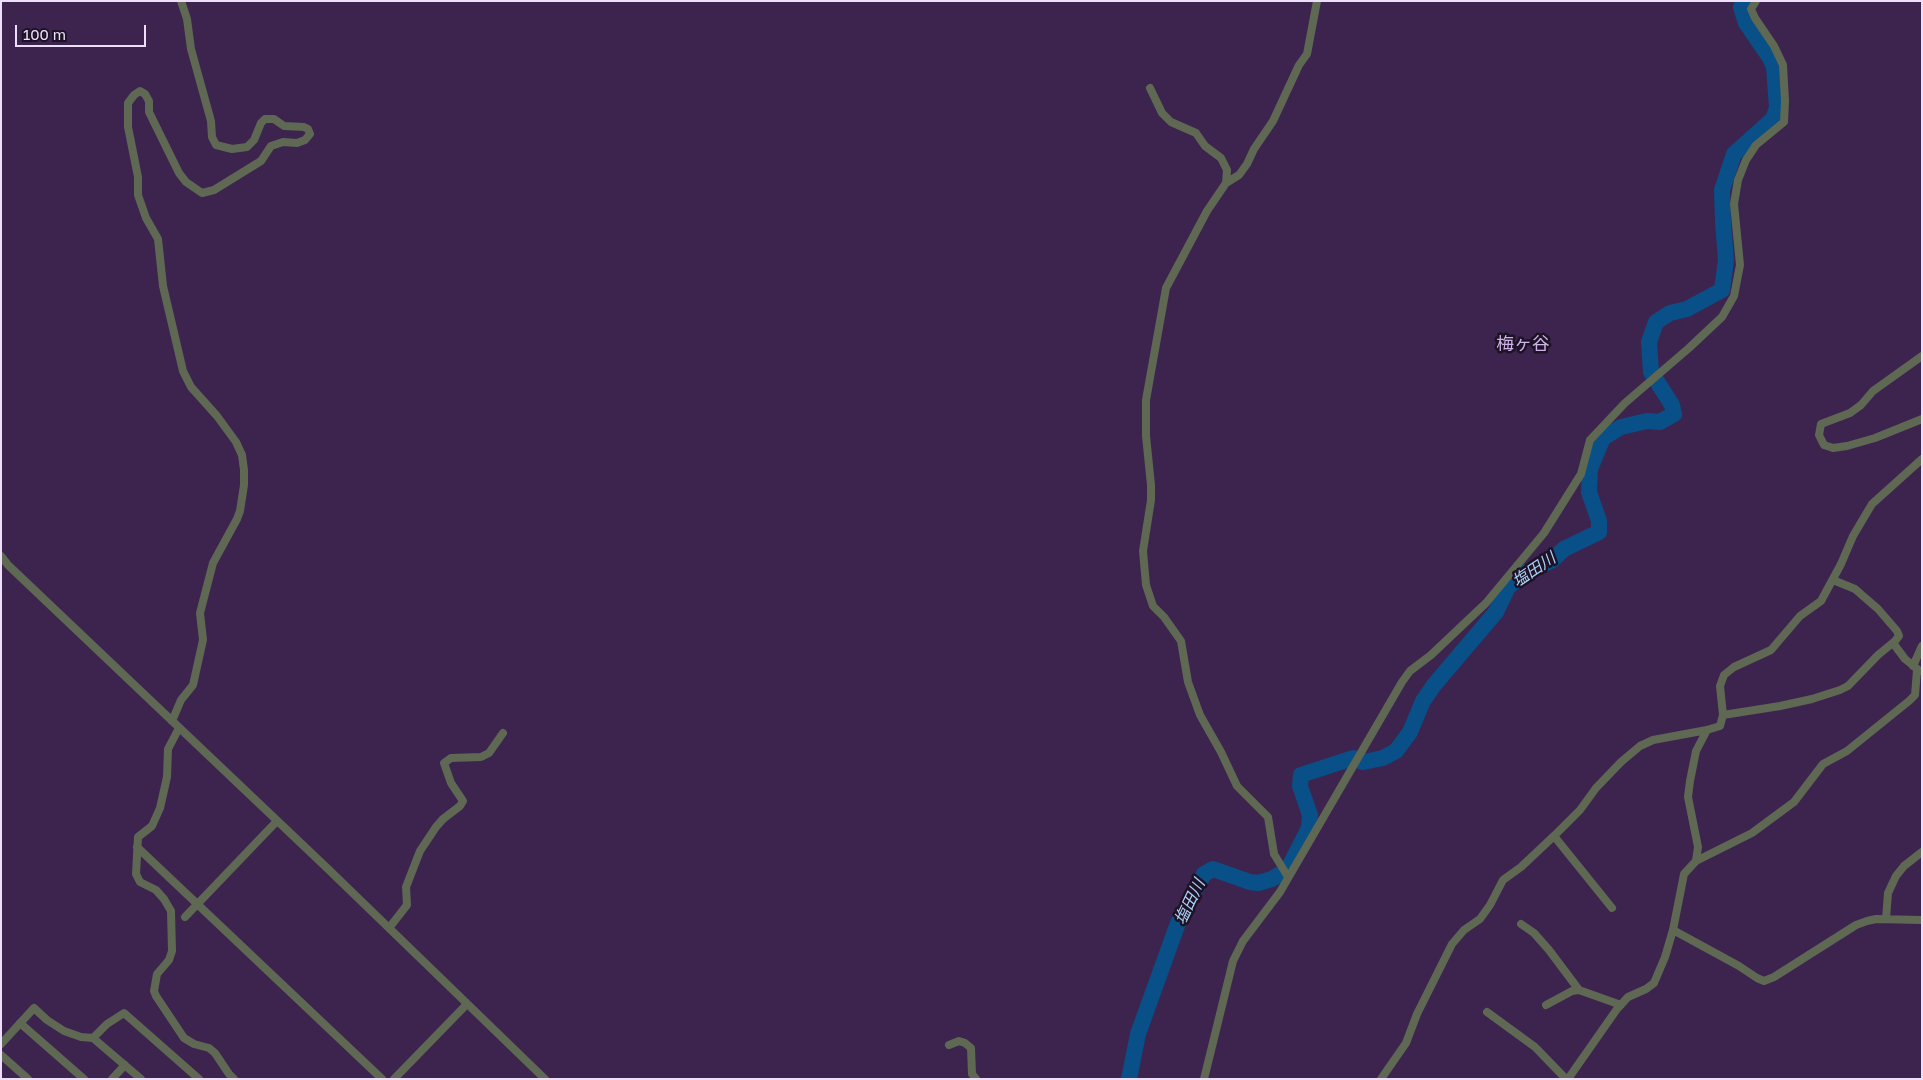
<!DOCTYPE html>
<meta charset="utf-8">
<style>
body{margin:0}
#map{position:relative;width:1923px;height:1080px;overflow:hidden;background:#3c244f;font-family:"Golos Text",sans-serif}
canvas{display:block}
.frame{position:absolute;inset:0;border:2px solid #eddffa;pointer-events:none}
.scale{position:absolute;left:15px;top:25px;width:131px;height:22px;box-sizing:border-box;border:2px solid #eddffa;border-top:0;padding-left:6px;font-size:15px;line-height:18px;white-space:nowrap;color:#eddffa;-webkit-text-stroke:4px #1e1326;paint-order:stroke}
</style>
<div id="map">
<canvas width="1923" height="1080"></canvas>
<div class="frame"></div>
<div class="scale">100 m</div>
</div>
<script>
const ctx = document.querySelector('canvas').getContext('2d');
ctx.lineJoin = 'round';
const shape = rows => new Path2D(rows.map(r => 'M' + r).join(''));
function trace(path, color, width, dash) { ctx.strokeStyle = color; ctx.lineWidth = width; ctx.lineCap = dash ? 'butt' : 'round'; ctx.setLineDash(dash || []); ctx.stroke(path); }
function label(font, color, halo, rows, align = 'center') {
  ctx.font = font + ' "Golos Text","Noto Sans JP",sans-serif'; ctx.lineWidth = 5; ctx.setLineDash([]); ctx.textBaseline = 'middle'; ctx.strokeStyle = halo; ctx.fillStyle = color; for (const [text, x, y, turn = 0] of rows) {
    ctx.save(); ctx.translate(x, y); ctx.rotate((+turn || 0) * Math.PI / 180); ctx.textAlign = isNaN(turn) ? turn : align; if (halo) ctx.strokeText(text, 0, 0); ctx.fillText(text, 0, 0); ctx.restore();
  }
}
trace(shape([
 [1129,1079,1138,1034,1178,923,1204,874,1213,869,1250,882,1258,883,1272,879,1288,869,1309,828,1310,815,1300,786,1301,775,1353,758,1363,762,1383,758,1396,751,1410,732,1423,701,1434,685,1496,612,1508,587,1530,570,1551,561,1564,549,1599,532,1599,521,1589,492,1590,469,1603,438,1621,427,1647,421,1660,422,1674,414,1672,405,1651,372,1649,342,1656,322,1670,313,1687,309,1722,290,1726,260,1723,222,1722,190,1734,154,1773,119,1777,108,1774,67,1770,58,1746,23,1741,7,1744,1]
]), '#085087', 16);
trace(shape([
 [1150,88,1162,113,1171,122,1196,133,1205,146,1221,158,1227,170,1226,183,1207,211,1166,288,1146,400,1146,436,1151,485,1151,500,1143,551,1146,585,1153,606,1164,617,1181,641,1188,682,1200,715,1221,752,1237,786,1268,817,1274,854,1288,877],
 [1226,183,1239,175,1247,164,1254,149,1273,121,1299,65,1307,54,1317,1],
 [1922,356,1873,391,1861,405,1850,413,1821,424,1819,435,1824,445,1833,448,1847,446,1875,438,1922,419],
 [1,556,8,565,327,868,545,1079],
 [1893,643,1905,659,1920,671],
 [1913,666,1922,646],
 [1723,715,1780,706,1812,699,1840,690,1848,686,1878,655,1895,641,1899,636,1897,631,1878,609,1855,589,1833,580],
 [172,721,181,700,193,685,203,640,200,613,213,563,237,519,240,511,244,485,244,470,242,455,236,442,217,416,191,387,183,371,163,286,158,239,146,218,138,195,138,177,128,127,128,103,134,95,140,91,145,94,149,101,149,112,179,173,186,182,202,193,214,190,261,161,271,146,283,142,297,143,305,140,310,134,308,129,304,127,284,126,274,119,265,119,261,123,254,140,247,147,232,149,216,145,212,137,211,121,191,49,187,19,181,1],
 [179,728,168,749,167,777,160,808,152,826,138,837,136,874,140,882,156,890,164,899,171,911,172,951,169,960,157,974,154,991,156,996,184,1038,194,1044,209,1048,215,1053,229,1074,234,1079],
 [1554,836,1612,908],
 [137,847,382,1079],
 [1696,861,1698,847,1688,797,1690,781,1696,751,1707,730],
 [185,917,277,821],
 [1886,919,1888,893,1896,876,1904,866,1922,852],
 [1521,924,1534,933,1549,950,1579,990,1621,1005],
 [389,928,407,905,406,887,420,851,436,827,443,819,460,806,463,801,451,783,444,763,451,758,481,757,489,753,503,733],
 [1673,930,1739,966,1757,978,1764,981,1774,977,1856,925,1867,921,1876,919,1922,920],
 [1546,1005,1572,991,1579,990],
 [1487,1012,1535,1047,1566,1079],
 [20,1023,84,1079],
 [93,1038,141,1079],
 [1,1044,34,1008,47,1020,64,1031,81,1037,93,1038,107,1024,124,1013,199,1079],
 [949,1045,959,1041,965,1043,971,1048,972,1074,976,1079],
 [1,1055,28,1079],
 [112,1079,125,1065],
 [394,1079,467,1004],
 [1204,1079,1233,961,1243,941,1280,892,1402,682,1410,671,1431,655,1486,603,1544,533,1581,474,1590,440,1625,403,1689,348,1722,317,1734,296,1740,265,1734,204,1738,180,1746,160,1756,145,1784,122,1785,101,1783,65,1774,46,1755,18,1751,9,1756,1],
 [1381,1079,1406,1043,1417,1014,1452,944,1464,930,1480,919,1490,905,1503,880,1521,867,1555,835,1580,810,1596,788,1621,762,1640,746,1653,740,1707,730,1720,726,1723,715,1720,686,1724,675,1734,667,1771,650,1800,616,1821,601,1841,564,1853,536,1872,504,1922,459],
 [1568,1079,1617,1009,1628,997,1646,989,1654,983,1665,957,1673,930,1684,874,1696,861,1752,833,1794,802,1823,764,1847,751,1909,701,1915,695,1917,670]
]), '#5e6853', 8);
label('italic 16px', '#abd1f7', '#1e1326', [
 ["塩田川",1534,570,-34],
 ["塩田川",1190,902,-64]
]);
label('18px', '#ceb3e7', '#1e1326', [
 ["梅ヶ谷",1523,344]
]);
</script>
